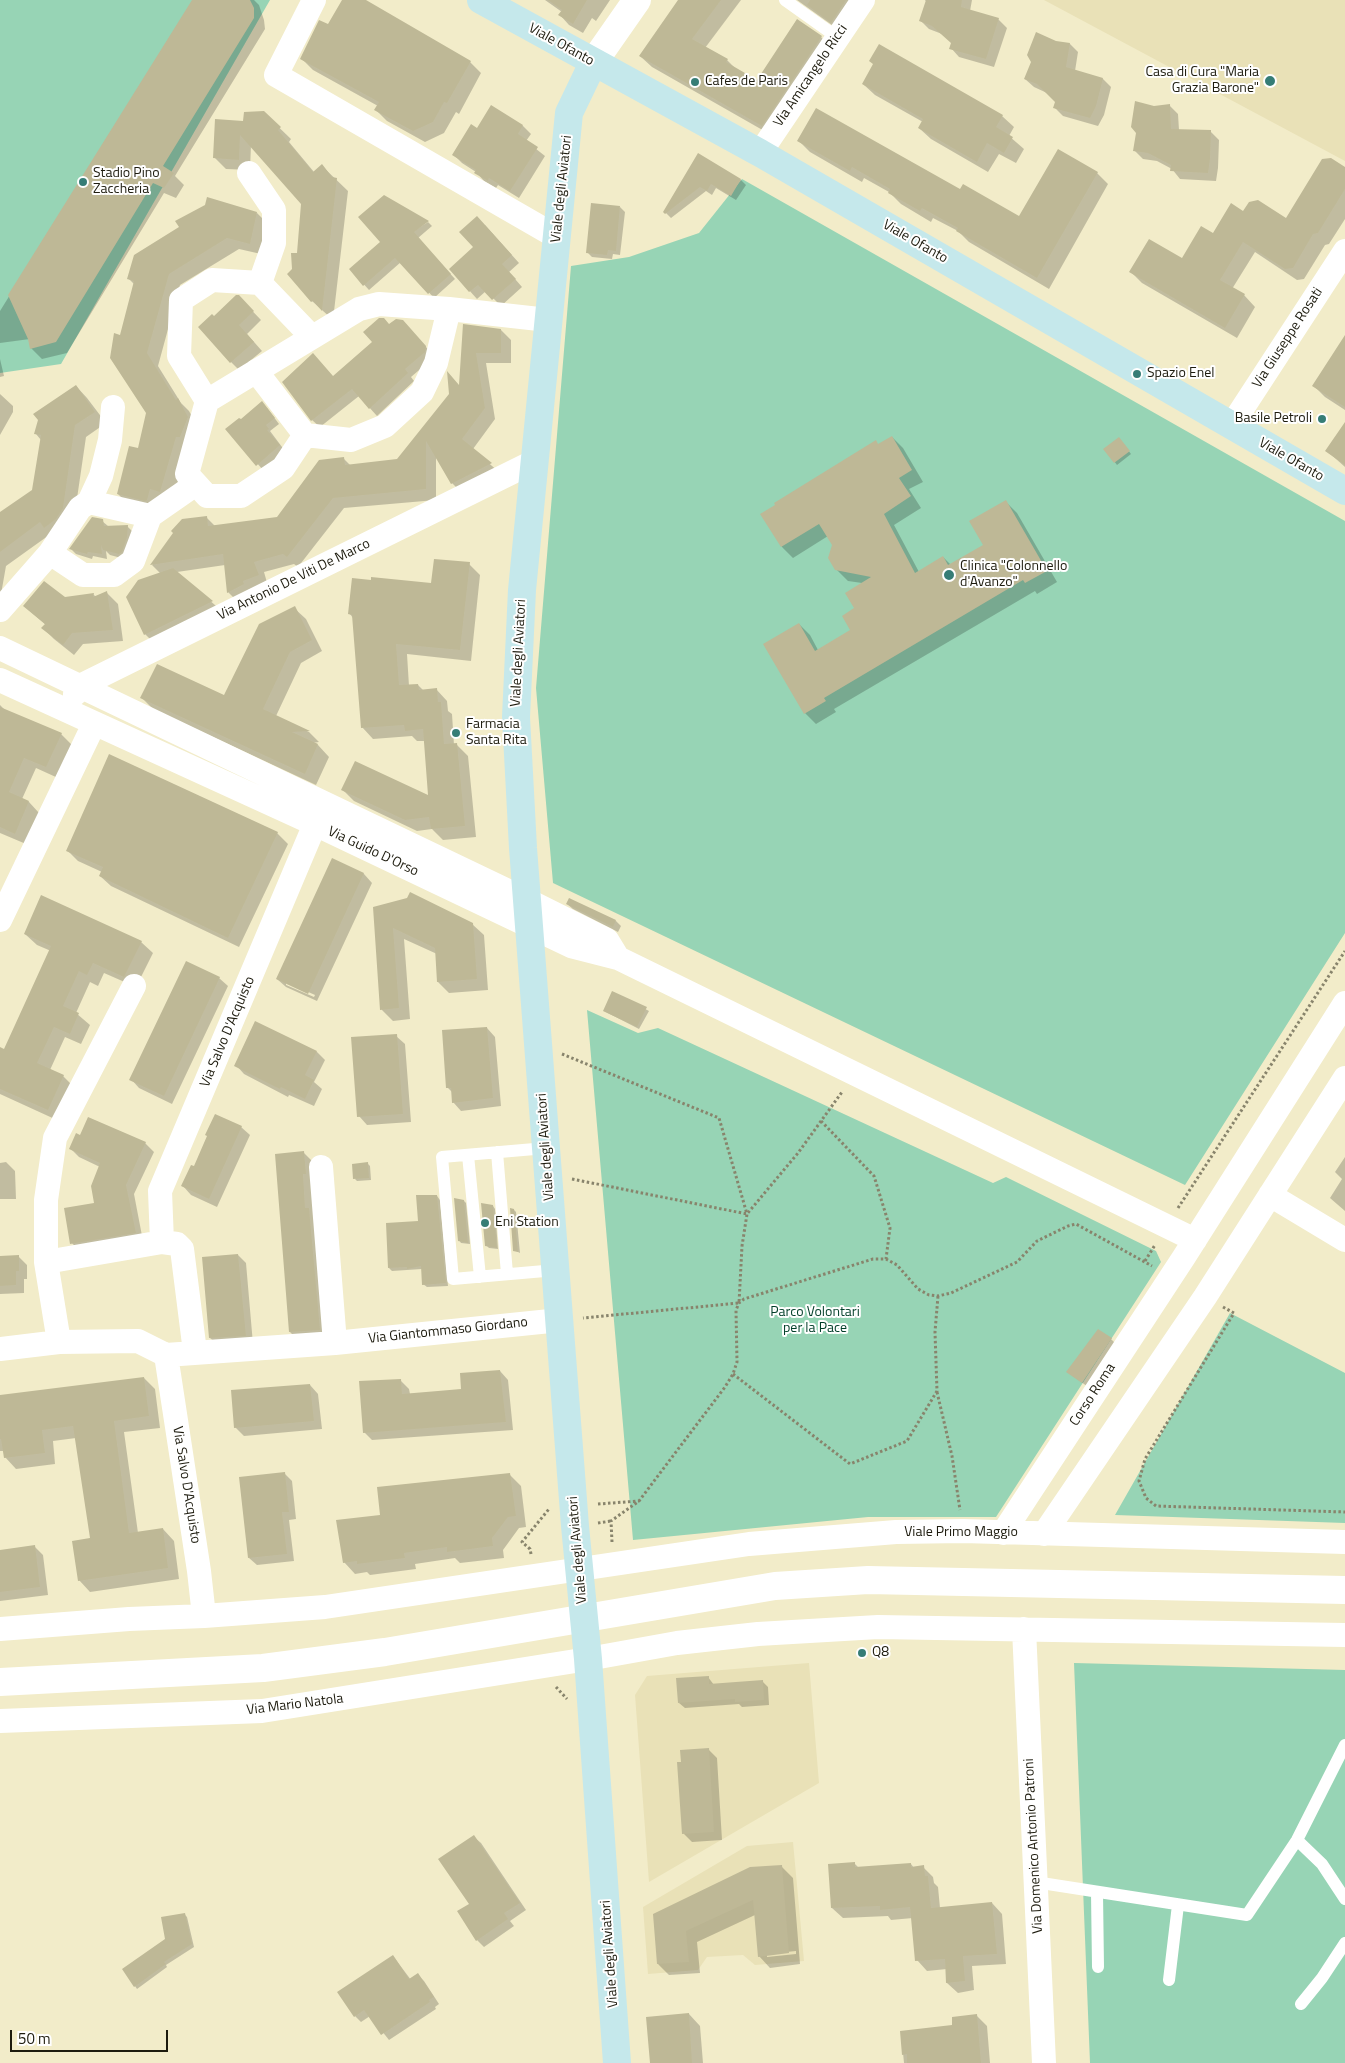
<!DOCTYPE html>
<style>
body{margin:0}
#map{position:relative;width:1345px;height:2063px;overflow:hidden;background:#f2ecc9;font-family:"Titillium Web",sans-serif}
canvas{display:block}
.scale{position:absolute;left:10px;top:2030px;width:158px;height:22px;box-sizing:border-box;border:2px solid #1d1b0e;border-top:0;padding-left:6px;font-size:15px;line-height:18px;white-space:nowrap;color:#1d1b0e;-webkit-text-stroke:4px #fff;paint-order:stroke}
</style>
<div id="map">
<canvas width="1345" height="2063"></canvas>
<div class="scale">50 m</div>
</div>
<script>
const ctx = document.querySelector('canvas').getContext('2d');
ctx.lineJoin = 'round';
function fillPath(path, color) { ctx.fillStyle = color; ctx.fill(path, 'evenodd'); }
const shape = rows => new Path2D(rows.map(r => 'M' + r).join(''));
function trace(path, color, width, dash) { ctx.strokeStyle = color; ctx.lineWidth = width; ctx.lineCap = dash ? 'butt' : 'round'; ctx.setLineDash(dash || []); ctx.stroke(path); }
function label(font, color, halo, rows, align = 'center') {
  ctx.font = font + ' "Titillium Web",sans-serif'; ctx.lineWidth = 4; ctx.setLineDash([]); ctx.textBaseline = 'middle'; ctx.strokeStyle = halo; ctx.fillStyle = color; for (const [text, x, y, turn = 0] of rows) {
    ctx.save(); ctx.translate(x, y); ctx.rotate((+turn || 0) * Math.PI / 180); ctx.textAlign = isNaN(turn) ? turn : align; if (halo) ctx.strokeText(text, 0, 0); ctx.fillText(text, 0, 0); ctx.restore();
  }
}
fillPath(shape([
 [1044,0,1345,0,1345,161],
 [809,1663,819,1783,649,1882,635,1695,647,1676],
 [793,1842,804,1961,755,1965,743,1955,707,1957,698,1970,648,1974,643,1907,747,1846]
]), '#e9e1b7');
fillPath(shape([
 [0,0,270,0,61,364,0,373],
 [742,179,1345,521,1345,933,1185,1185,553,883,536,688,571,266,629,257,699,233],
 [587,1010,638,1033,658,1028,993,1183,1006,1177,1156,1251,1161,1262,996,1517,868,1517,633,1540],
 [1230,1313,1345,1373,1345,1523,1115,1515],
 [1074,1663,1345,1670,1345,2063,1090,2063]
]), '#97d4b5');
fillPath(shape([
 [193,0,254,0,259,5,264,20,265,29,175,176,184,185,176,198,164,193,67,353,42,359,31,348,30,339,0,343,0,311],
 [343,0,364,0,470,62,481,73,459,114,456,112,444,133,425,142,387,121,376,110,378,106,313,70,301,58,329,26],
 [545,0,610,0,596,21,592,18,583,33,569,25,560,15,562,12],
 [680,0,741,0,705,48,727,60,737,70,757,82,797,20,821,37,832,49,773,136,652,67,640,56],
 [797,0,867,0,843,33],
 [925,0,972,0,970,11,998,19,1007,28,994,67,959,57,951,48,952,43,942,34,929,29,920,20,927,3],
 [1055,42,1070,44,1078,52,1075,71,1103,79,1111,87,1104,115,1098,126,1063,116,1055,108,1057,102,1047,93,1034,87,1025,79],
 [863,84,1002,116,1014,127,1009,136,1024,149,1016,163,999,154,988,172,931,139,919,128,923,122,875,95],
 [1169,105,1178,114,1179,130,1210,131,1219,140,1218,168,1216,181,1180,179,1172,169,1157,161,1143,159,1134,150,1154,107],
 [491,107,523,126,531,134,526,141,545,156,519,198,498,185,496,188,484,181,476,172,462,163,454,155,478,130],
 [264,113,291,139,289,142,314,172,322,166,348,191,333,320,312,301,288,274,293,269,298,255,302,203,251,145,250,170,226,169,214,157,244,122],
 [799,141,1020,218,1097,173,1108,184,1049,289,969,242,958,231,933,218,931,222,901,204,889,192,864,178,862,182,810,152],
 [699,155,741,180,746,185,736,200,716,188,712,195,706,191,671,218,665,212],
 [1345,169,1345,219,1329,244,1325,245,1304,279,1297,280,1255,252,1232,289,1244,295,1255,307,1237,338,1142,283,1131,272,1182,260,1243,212,1287,219],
 [620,207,625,212,620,255,613,254,612,259,592,257,587,252],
 [257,213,268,224,261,254,239,249,180,285,158,366,181,403,189,411,199,429,188,447,172,502,158,511,129,505,118,494,139,450,147,413,121,336,134,284,129,279],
 [428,222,432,226,418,238,455,279,434,298,401,262,369,290,351,270],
 [485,225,519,263,509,272,522,287,501,306,486,291,477,299,450,269,474,248],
 [239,297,261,320,247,334,262,351,239,370,231,362,214,317],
 [390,326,410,329,433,355,432,359,411,377,414,381,377,416,359,396,320,427,312,420,334,377,374,343],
 [464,326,501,330,511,340,511,363,486,363,495,419,473,449,501,474,463,494,452,483,436,456,436,500,344,508,298,567,294,564,264,572,268,586,239,603,228,592,225,565,177,572,223,612,156,645,145,634,161,574,152,565,206,517,215,526,278,518,343,458,351,466,398,461,460,386],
 [1345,356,1345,410,1325,397,1314,386],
 [0,359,4,376,0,377],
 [76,386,87,398,106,423,86,437,74,519,52,533,6,566,0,600,0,513,33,491,41,440,36,434],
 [0,394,13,406,13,412,0,435],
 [267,408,279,424,270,431,285,451,263,470,227,429],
 [1345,424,1345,467,1327,451],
 [892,437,903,448,923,482,909,489,921,508,894,525,919,572,943,557,951,565,985,545,1005,501,1017,513,1057,582,1037,594,1035,591,834,709,836,712,816,724,805,713,799,624,810,635,818,650,852,630,862,583,848,581,836,569,833,545,828,536,793,558,782,547,762,514],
 [1121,441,1131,454,1117,465,1105,449],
 [102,521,108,526,127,526,133,532,125,559,110,555,106,551,107,559,93,556,92,559,76,554,71,549],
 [469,564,480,575,471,661,407,654,409,686,418,685,424,691,436,689,447,701,448,711,452,714,454,745,457,745,468,756,476,837,443,840,432,829,417,831,354,801,343,790,430,797,425,741,417,741,412,736,373,739,362,727,353,618,350,614,433,585],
 [107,593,118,604,123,641,83,644,74,655,54,639,43,628,46,625,24,606,93,594,96,597],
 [294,608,306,619,322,651,301,663,276,716,309,732,319,742,312,743,318,745,329,757,316,785,153,709,142,698,224,697],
 [0,705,5,710,61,734,73,746,58,778,36,768,22,799,29,802,40,814,26,844,0,833],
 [277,833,288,844,239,947,111,886,100,876,102,872,78,861,67,850],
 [333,860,364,874,372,883,317,1001,286,987,277,979],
 [286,982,315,995,314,997,286,985],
 [567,904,616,921,621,926,618,932,573,909],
 [374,908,472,924,484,935,488,990,449,993,438,982,437,954,404,939,410,1019,393,1021,382,1010],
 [25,934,141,942,153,953,136,987,104,973,98,986,90,982,76,1013,90,1025,81,1044,65,1037,50,1070,63,1076,74,1087,59,1121,0,1094,0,1049,5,1051,51,951,37,945],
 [219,978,228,986,172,1104,139,1088,131,1079],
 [613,992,649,1011,639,1029,604,1011],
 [255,1023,317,1052,325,1060,314,1082,322,1089,314,1106,289,1095,288,1097,244,1074,236,1065],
 [487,1028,495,1037,501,1106,461,1111,453,1102,452,1092,448,1088],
 [396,1036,405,1044,411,1122,367,1125,359,1116],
 [89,1118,145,1143,154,1152,134,1194,143,1241,80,1252,72,1243,95,1205,100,1167,79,1157,71,1149,80,1137],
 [241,1127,250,1135,217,1207,191,1195,183,1186,195,1168],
 [304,1153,312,1161,328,1338,298,1340,290,1332],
 [1345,1157,1345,1211,1330,1198,1342,1179,1335,1172],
 [6,1162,15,1171,16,1199,0,1199,0,1163],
 [368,1164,370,1166,371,1180,357,1181,355,1179],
 [437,1196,440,1200,448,1286,427,1287,423,1284,422,1269,392,1271,389,1268],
 [464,1201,466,1203,470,1244,461,1243,459,1240],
 [493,1206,495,1209,498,1249,489,1248,486,1245],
 [514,1210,516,1212,520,1253,514,1250],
 [238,1255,246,1263,253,1344,219,1346,210,1338],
 [18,1256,27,1265,27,1279,24,1279,24,1293,0,1294,0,1257],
 [1111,1339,1116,1344,1088,1387,1068,1372],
 [500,1371,508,1380,513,1430,372,1440,364,1432,401,1381,409,1389,410,1394,462,1390],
 [144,1378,155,1389,160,1428,124,1432,138,1533,163,1529,174,1541,179,1579,90,1592,79,1580,91,1539,76,1438,53,1441,55,1464,16,1469,5,1457,4,1451,0,1451,0,1396],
 [310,1385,318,1394,322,1429,244,1436,235,1427],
 [284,1473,292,1481,296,1519,289,1520,294,1561,257,1565,249,1558],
 [509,1474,521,1486,526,1527,519,1528,503,1550,504,1558,460,1563,455,1558,415,1564,416,1569,370,1575,367,1572,355,1574,344,1562],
 [34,1546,43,1555,48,1595,0,1601,0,1551],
 [708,1677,714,1685,762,1681,768,1687,769,1705,742,1707,739,1704,685,1708,679,1703],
 [708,1749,717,1758,722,1840,692,1842,684,1834],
 [474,1837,481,1843,526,1910,510,1921,514,1926,484,1947,477,1940,459,1912,470,1905],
 [854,1863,859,1868,911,1864,914,1868,923,1867,933,1877,934,1883,938,1887,940,1908,992,1903,1002,1914,1006,1964,972,1966,974,1990,958,1993,947,1983,947,1969,927,1971,917,1960,913,1918,891,1920,888,1916,843,1918,832,1908],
 [781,1866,793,1878,800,1964,770,1968,759,1956,755,1915,697,1942,700,1973,669,1975,658,1964,654,1915],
 [796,1951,796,1954,767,1957,767,1954],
 [185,1915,187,1917,194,1947,166,1965,167,1967,137,1989,124,1970,166,1939],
 [393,1956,411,1980,418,1975,424,1981,439,2004,435,2007,436,2009,389,2040,370,2016,361,2022,355,2016],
 [689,2014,700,2026,703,2063,652,2063],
 [977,2016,987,2026,990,2063,904,2063,901,2032,954,2026]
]), '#0003');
fillPath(shape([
 [192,0,250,0,254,8,254,18,163,166,174,173,164,188,153,183,56,342,30,349,28,339,8,295],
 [342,0,366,0,471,61,447,103,444,102,433,122,413,131,374,110,379,102,300,59,319,20,328,24],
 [548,0,587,0,573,24,558,15,562,10],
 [678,0,721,0,692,39,728,59,726,62,757,80,797,19,822,36,762,126,639,56],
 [810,0,846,0,831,23,807,5],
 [926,0,962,0,961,7,999,18,986,59,949,49,951,43,932,26,919,21],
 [1036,32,1056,41,1070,43,1066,67,1103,78,1096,106,1090,118,1053,108,1055,102,1037,84,1024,79,1031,62,1027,55],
 [879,44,1003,115,996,127,1013,137,1004,153,987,143,977,162,918,128,923,119,862,84,873,64,869,61],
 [1135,101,1154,106,1170,104,1171,129,1211,130,1210,159,1208,173,1170,171,1171,165,1148,153,1133,151,1136,133,1131,127],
 [491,105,523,125,518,134,538,147,510,191,489,178,488,181,474,173,476,170,452,155,471,124,477,128],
 [816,108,960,189,963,184,1019,216,1058,149,1098,172,1037,278,956,231,958,228,922,208,920,211,888,193,890,189,852,167,850,171,797,141],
 [264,111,281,127,278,130,313,172,322,164,332,177,337,178,322,311,313,301,311,302,287,274,292,269,291,253,297,253,301,204,240,135,239,160,213,158,215,119,243,121,244,112],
 [698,153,741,179,731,196,711,184,707,191,700,187,665,214,663,212],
 [1331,158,1345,167,1345,189,1318,233,1313,234,1293,268,1285,269,1243,242,1220,280,1245,294,1225,328,1129,272,1149,239,1182,258,1201,226,1213,233,1231,203,1243,211,1249,202,1258,200,1286,218,1322,159],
 [384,195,429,221,414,232,451,274,428,294,395,258,363,286,349,269,380,242,358,217],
 [207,197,257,212,250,244,227,238,169,274,147,353,176,400,178,398,188,417,180,437,176,437,160,492,150,489,147,500,145,501,117,494,129,446,138,448,146,413,110,358,114,333,120,335,134,281,127,279,134,255,179,227,175,221,205,205],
 [591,203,620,206,616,251,608,250,607,255,586,253],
 [477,216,512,255,502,264,516,279,492,300,478,285,469,292,449,269,473,247,459,232],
 [236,295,239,295,254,311,239,325,254,342,230,363,198,327,212,314,214,316],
 [379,318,384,318,389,324,396,319,403,320,426,346,425,352,405,369,408,373,369,409,352,389,311,421,282,382,313,353,333,376,372,342,363,332],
 [463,324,501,329,501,353,476,353,485,408,462,439,492,463,451,484,426,441,426,489,333,498,287,557,283,554,254,562,259,575,243,581,244,584,227,593,223,554,150,565,173,533,171,531,182,519,207,516,208,526,277,517,319,460,344,457,345,465,397,459,449,394,447,371,459,385],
 [1345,335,1345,407,1312,386],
 [76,385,95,412,75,425,63,508,56,519,44,528,40,522,0,552,0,512,32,490,41,435,34,434,38,420,33,414],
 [262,401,275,418,266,425,269,429,267,430,280,445,256,466,225,429,239,418,241,419],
 [1345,422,1345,465,1325,451],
 [892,436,912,470,899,478,911,496,884,514,915,573,943,556,948,565,983,545,969,521,1006,500,1047,571,1025,583,1023,580,824,698,826,701,804,714,763,644,799,623,815,651,850,630,842,616,854,608,845,593,871,577,835,570,828,558,832,545,819,524,781,547,760,514,775,505,774,503,876,440,878,444],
 [1119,437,1130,451,1114,463,1103,449],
 [92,517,103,519,104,526,128,525,127,537,122,552,119,554,103,550,101,545,102,554,88,552,87,554,69,549],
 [434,559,470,562,460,650,396,644,399,685,418,684,419,690,437,688,438,702,441,702,444,744,457,743,465,826,431,829,429,817,405,820,341,790,355,761,428,795,423,729,405,731,404,725,361,728,352,615,348,614,352,578,371,580,371,577,431,583],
 [173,568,213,601,144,635,126,597,138,580],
 [44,581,65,597,94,593,93,597,107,591,113,630,72,633,63,645,41,628,45,624,23,606],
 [295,606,312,640,290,652,263,709,310,731,292,732,318,744,305,774,140,698,157,664,224,695,259,624],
 [0,707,62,733,46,767,24,758,9,792,29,801,15,834,0,827],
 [109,754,278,832,228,938,99,876,103,867,66,851],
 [332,858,364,873,308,994,276,979],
 [410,892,473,923,477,979,437,982,435,948,393,928,399,1008,380,1010,373,907,407,898],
 [41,895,142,941,124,977,93,963,87,975,79,971,63,1006,79,1013,70,1034,54,1027,37,1063,64,1075,48,1110,0,1089,0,1047,4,1049,51,946,24,934],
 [569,898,616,920,613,927,566,904],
 [186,961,220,977,164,1096,129,1080],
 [612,991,647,1007,637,1027,603,1011],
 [255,1021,317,1051,305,1075,314,1080,305,1099,281,1087,280,1089,234,1066],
 [487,1027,493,1098,452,1103,451,1088,446,1088,442,1030],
 [397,1034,403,1114,357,1117,351,1037],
 [215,1114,242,1126,209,1199,181,1186,191,1165,194,1166,207,1136,205,1135],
 [88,1117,146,1142,126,1185,136,1233,70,1244,64,1208,94,1203,91,1186,100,1163,69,1149,76,1133,80,1135],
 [304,1151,306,1174,303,1174,305,1208,309,1208,320,1330,289,1332,275,1154],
 [368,1162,369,1178,353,1179,352,1164],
 [416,1195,437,1195,446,1283,422,1285,421,1266,407,1269,407,1267,388,1268,386,1223,418,1221],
 [454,1198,464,1200,468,1243,458,1241],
 [481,1203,493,1205,497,1248,485,1246],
 [510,1208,514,1209,518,1252,513,1251],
 [238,1254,246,1336,209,1338,202,1257],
 [19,1255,19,1271,16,1271,16,1285,0,1286,0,1256],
 [1098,1329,1112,1338,1082,1383,1066,1372],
 [500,1370,506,1422,363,1433,359,1381,401,1379,402,1394,438,1391,461,1389,460,1373],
 [144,1377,149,1416,114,1421,129,1533,163,1528,168,1568,78,1581,72,1541,90,1538,73,1426,42,1430,45,1453,4,1458,1,1439,0,1439,0,1395],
 [310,1384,314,1421,234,1428,231,1390],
 [285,1472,289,1512,282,1512,287,1554,248,1558,239,1477],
 [510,1473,516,1516,508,1517,492,1538,493,1546,447,1552,447,1547,404,1553,405,1558,357,1564,357,1561,343,1563,336,1520,380,1515,377,1487],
 [35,1545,40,1587,0,1592,0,1550],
 [709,1676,709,1684,763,1680,764,1700,735,1702,735,1699,678,1703,676,1678],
 [709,1748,714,1832,682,1834,677,1762,681,1762,680,1750],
 [474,1835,520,1903,504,1913,508,1919,476,1941,457,1911,469,1904,438,1859],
 [855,1862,855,1867,911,1863,911,1867,924,1865,925,1876,928,1876,931,1908,992,1902,997,1954,963,1956,965,1981,946,1983,945,1959,915,1961,910,1907,880,1910,880,1906,831,1908,828,1864],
 [782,1865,789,1953,758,1957,753,1900,686,1931,689,1962,657,1964,653,1914,750,1867],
 [185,1913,192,1944,164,1962,166,1964,134,1987,122,1969,165,1939,161,1917],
 [393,1955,409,1979,418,1973,434,1997,429,2000,430,2002,381,2035,364,2010,354,2017,337,1992],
 [689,2013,692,2063,650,2063,646,2017],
 [977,2014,981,2063,907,2063,907,2054,902,2055,900,2031,952,2025,952,2017]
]), '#beb896');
trace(shape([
 [562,1054,719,1118,747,1214,742,1246,739,1303,583,1318],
 [821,1121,874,1176,890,1228,886,1259],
 [572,1179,747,1214,798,1153,842,1092],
 [1178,1208,1345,951],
 [1145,1261,1155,1245],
 [1223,1307,1234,1313,1145,1459,1139,1481,1146,1498,1156,1506,1345,1512],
 [733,1374,850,1464,907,1441,937,1391,935,1332,938,1296],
 [937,1392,952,1456,960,1510],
 [598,1504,639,1501],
 [598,1523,611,1521],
 [612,1542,611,1521,639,1501,725,1387,733,1374,737,1362,736,1310,739,1303,744,1299,873,1259,886,1259,897,1265,918,1289,929,1295,938,1296,951,1293,1017,1262,1037,1241,1068,1226,1076,1224,1152,1266],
 [531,1554,530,1549,522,1542,549,1509],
 [556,1687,567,1699]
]), '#88846c', 3, [2.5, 2.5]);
trace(shape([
 [785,0,837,37],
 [546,1148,442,1157,453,1279,556,1270],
 [497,1152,507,1274],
 [468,1155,480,1277],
 [1297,1840,1322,1864,1345,1899],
 [1035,1882,1247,1915,1297,1840,1345,1745],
 [1097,1893,1098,1967],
 [1169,1980,1178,1905],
 [1301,2004,1322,1978,1345,1943]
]), '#fff', 12);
trace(shape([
 [314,0,276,75,557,237],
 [760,153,863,0],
 [249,173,274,210,274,243,260,283],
 [311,336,260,283,212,280,181,300,179,356,207,401,359,309,379,304,449,309,548,320],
 [207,401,187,474,207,496,241,496,283,468,305,435,256,371],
 [1231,426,1345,251],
 [305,435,351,440,385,426,422,392,436,363,449,309],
 [89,502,101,476,110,440,113,407],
 [150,516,89,502,80,508,50,553,83,575,114,575,133,561,150,516,196,484],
 [0,610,50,553],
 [0,648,527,900,607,940,618,958,1195,1240],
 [0,680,315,824,571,946,618,958],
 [75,694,80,686,535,461],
 [0,920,94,724],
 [321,1167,335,1343],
 [1270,1195,1345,1240],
 [162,1242,160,1191,315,824],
 [46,1262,46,1200,55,1138,134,986],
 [59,1342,46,1262,162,1242,177,1244,182,1249,195,1352],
 [0,1349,59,1342,138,1341,166,1355],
 [166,1355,335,1343,560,1320],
 [166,1355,199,1571,204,1616],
 [1003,1533,1184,1257,1345,1003],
 [1044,1534,1205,1297,1345,1078],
 [0,1629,129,1619,204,1616,325,1607,749,1544,896,1532,963,1531,1345,1542],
 [1024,1629,1044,2063],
 [0,1721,262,1711,588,1659,677,1643,758,1634,878,1627,1345,1635]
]), '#fff', 24);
trace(shape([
 [593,63,637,0],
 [0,1682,263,1668,385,1652,775,1586,868,1580,1345,1590]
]), '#fff', 28);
trace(shape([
 [481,0,760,153,1345,491],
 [593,63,569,113,522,590,516,717,523,848,575,1526,588,1659,617,2063]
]), '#c5e8eb', 28);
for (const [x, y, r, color] of [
 [1270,81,6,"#367d76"],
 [695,82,5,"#367d76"],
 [83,182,5,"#367d76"],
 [1137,374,5,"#367d76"],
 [1322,419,5,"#367d76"],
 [949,575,6,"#367d76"],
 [456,733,5,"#367d76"],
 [485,1223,5,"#367d76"],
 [862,1653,5,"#367d76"]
]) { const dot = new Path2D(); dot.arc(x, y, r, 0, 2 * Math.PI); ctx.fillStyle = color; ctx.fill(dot); trace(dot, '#fff', 2); }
label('14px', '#1d1b0e', '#fff', [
 ["Viale Ofanto",561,45,29],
 ["Via Amicangelo Ricci",811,76,-56],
 ["Viale degli Aviatori",562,189,-84],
 ["Viale Ofanto",915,242,30],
 ["Via Giuseppe Rosati",1288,338,-57],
 ["Viale Ofanto",1291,460,30],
 ["Via Antonio De Viti De Marco",294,580,-26],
 ["Viale degli Aviatori",519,653,-87],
 ["Via Guido D'Orso",373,852,25],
 ["Via Salvo D'Acquisto",228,1032,-67],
 ["Viale degli Aviatori",546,1147,-94],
 ["Via Giantommaso Giordano",448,1331,-6],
 ["Corso Roma",1093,1395,-57],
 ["Via Salvo D'Acquisto",186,1485,81],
 ["Viale Primo Maggio",961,1533],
 ["Viale degli Aviatori",578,1550,-95],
 ["Via Mario Natola",295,1705,-7],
 ["Via Domenico Antonio Patroni",1034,1846,-93],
 ["Viale degli Aviatori",610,1954,-94]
]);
label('14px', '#1d1b0e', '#fff', [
 ["Casa di Cura \"Maria",1259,73,"right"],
 ["Grazia Barone\"",1259,89,"right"],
 ["Cafes de Paris",705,82],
 ["Stadio Pino",93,174],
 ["Zaccheria",93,190],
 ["Spazio Enel",1147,374],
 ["Basile Petroli",1312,419,"right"],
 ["Clinica \"Colonnello",960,567],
 ["d'Avanzo\"",960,583],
 ["Farmacia",466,725],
 ["Santa Rita",466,741],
 ["Eni Station",495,1223],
 ["Q8",872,1653]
], 'left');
label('14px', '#003e28', '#fff', [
 ["Parco Volontari",815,1313],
 ["per la Pace",815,1329]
]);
</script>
